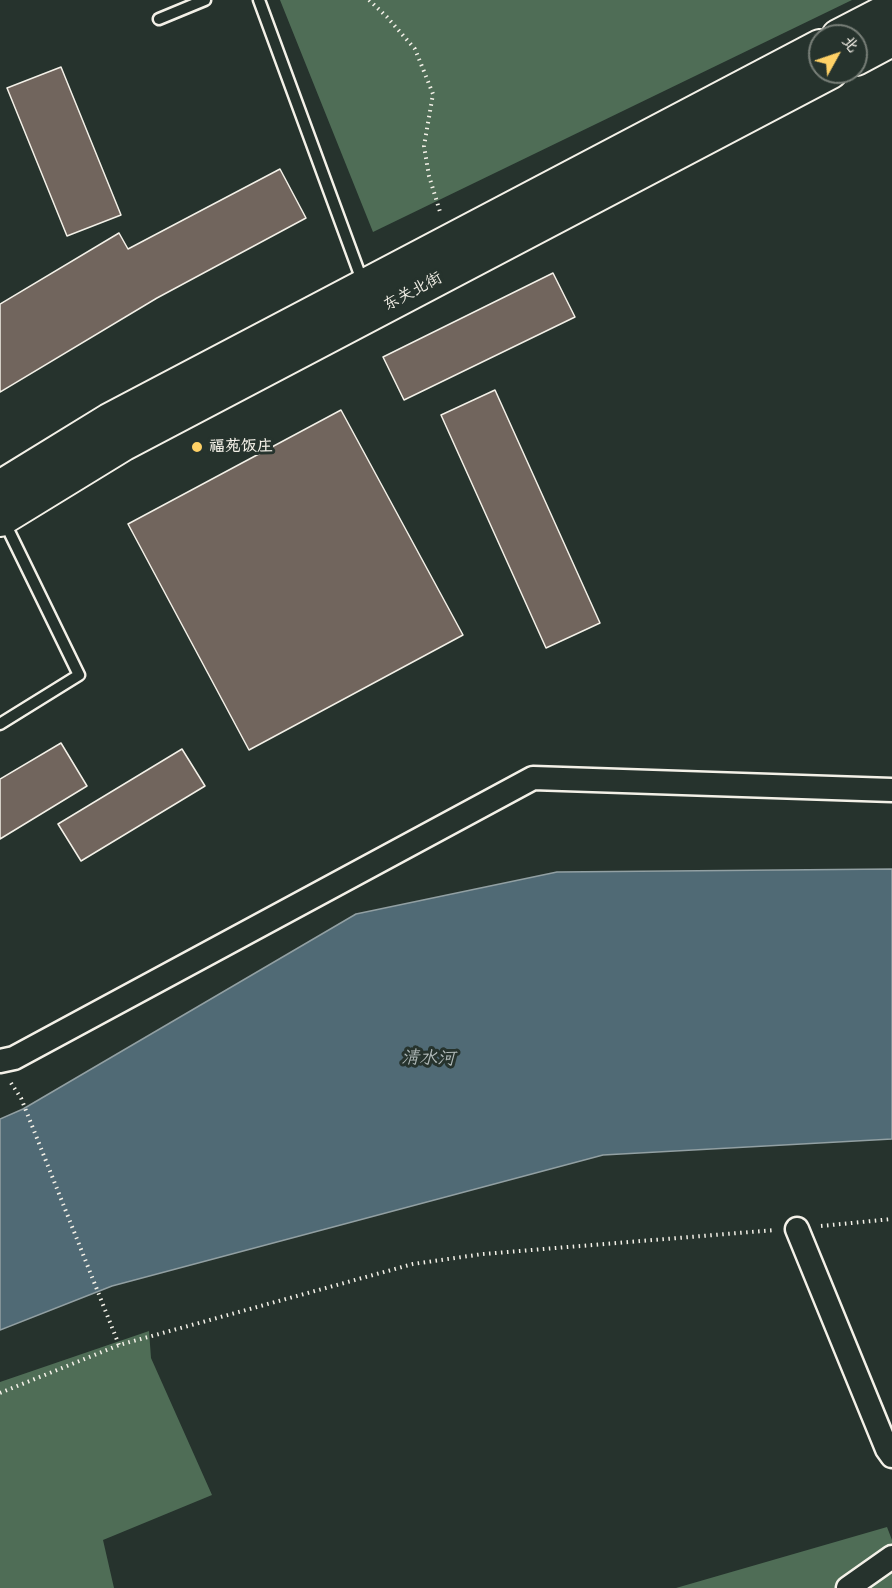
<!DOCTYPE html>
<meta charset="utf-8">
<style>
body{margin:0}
#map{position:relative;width:892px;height:1588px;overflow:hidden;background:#26332d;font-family:Sriracha,"LXGW WenKai TC",sans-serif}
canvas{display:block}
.north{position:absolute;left:808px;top:24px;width:60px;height:60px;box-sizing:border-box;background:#26332d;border:2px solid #787f78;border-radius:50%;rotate:50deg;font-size:16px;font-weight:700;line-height:24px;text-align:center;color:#f4f1e8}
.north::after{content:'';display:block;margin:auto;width:21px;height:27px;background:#ffd166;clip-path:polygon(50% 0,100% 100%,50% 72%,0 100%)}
</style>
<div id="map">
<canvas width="892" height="1588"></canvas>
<div class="north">北</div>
</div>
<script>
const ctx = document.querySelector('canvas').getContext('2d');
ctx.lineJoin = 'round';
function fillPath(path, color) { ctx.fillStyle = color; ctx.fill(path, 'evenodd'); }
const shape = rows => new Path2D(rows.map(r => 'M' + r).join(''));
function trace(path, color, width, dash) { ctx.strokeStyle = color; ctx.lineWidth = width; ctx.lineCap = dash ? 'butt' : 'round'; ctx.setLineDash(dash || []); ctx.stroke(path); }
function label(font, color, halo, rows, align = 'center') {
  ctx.font = font + ' Sriracha,"LXGW WenKai TC",sans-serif'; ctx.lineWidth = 6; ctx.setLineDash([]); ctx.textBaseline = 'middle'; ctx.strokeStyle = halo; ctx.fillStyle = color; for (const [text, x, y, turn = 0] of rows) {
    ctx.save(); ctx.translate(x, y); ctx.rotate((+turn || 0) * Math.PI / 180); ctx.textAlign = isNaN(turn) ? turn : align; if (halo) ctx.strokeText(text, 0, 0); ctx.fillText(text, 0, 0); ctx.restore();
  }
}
fillPath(shape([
 [280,0,852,0,373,232],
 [149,1331,151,1358,212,1495,103,1540,114,1588,0,1588,0,1382],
 [887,1527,892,1540,892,1588,676,1588]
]), '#4f6d56');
const water = shape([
 [892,869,892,1139,603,1155,112,1286,0,1330,0,1119,23,1109,356,914,557,872,892,869]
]);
fillPath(water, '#506a75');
trace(water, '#92a0a3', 1.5);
const building = shape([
 [61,67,121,215,67,236,7,88,61,67],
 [280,169,306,218,157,298,0,392,0,304,119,233,128,249,280,169],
 [553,273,575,317,404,400,383,357,553,273],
 [495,390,600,623,546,648,441,415,495,390],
 [341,410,463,635,249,750,128,524,341,410],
 [61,743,87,786,0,839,0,779,61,743],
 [182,749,205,786,81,861,58,824,182,749]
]);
fillPath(building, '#71655d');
trace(building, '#f4f1e8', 1.5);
const lane = shape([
 [259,0,363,283],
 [159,19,205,0],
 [0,724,79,675,4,521]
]);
const street = shape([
 [0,1061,14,1058,533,778,892,790],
 [797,1229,887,1449,892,1456],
 [848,1588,892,1557]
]);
const secondary = shape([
 [838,36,892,8],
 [856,59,892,40],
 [0,487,109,420,820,46],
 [0,520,124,444,831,72]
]);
trace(lane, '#f4f1e8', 15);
trace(street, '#f4f1e8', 27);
trace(secondary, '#f4f1e8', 36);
trace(shape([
 [369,0,387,17,415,49,433,94,424,146,429,176,441,215],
 [11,1083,21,1098,119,1345],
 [821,1226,892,1219],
 [0,1393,119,1345,413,1264,483,1254,775,1230]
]), '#f4f1e8', 4, [1.5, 4.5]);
trace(lane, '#26332d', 10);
trace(street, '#26332d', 22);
trace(secondary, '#26332d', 32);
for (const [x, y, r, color] of [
 [197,447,6,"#ffd166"]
]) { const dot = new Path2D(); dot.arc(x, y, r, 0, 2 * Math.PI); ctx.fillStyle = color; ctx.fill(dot); trace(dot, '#26332d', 2); }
label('16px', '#f4f1e8', '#26332d', [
 ["东关北街",413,292,-28]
]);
label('bold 16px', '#f4f1e8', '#26332d', [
 ["福苑饭庄",209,447]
], 'left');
label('italic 18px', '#b2bbba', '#26332d', [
 ["清水河",428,1059,1]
]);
</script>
